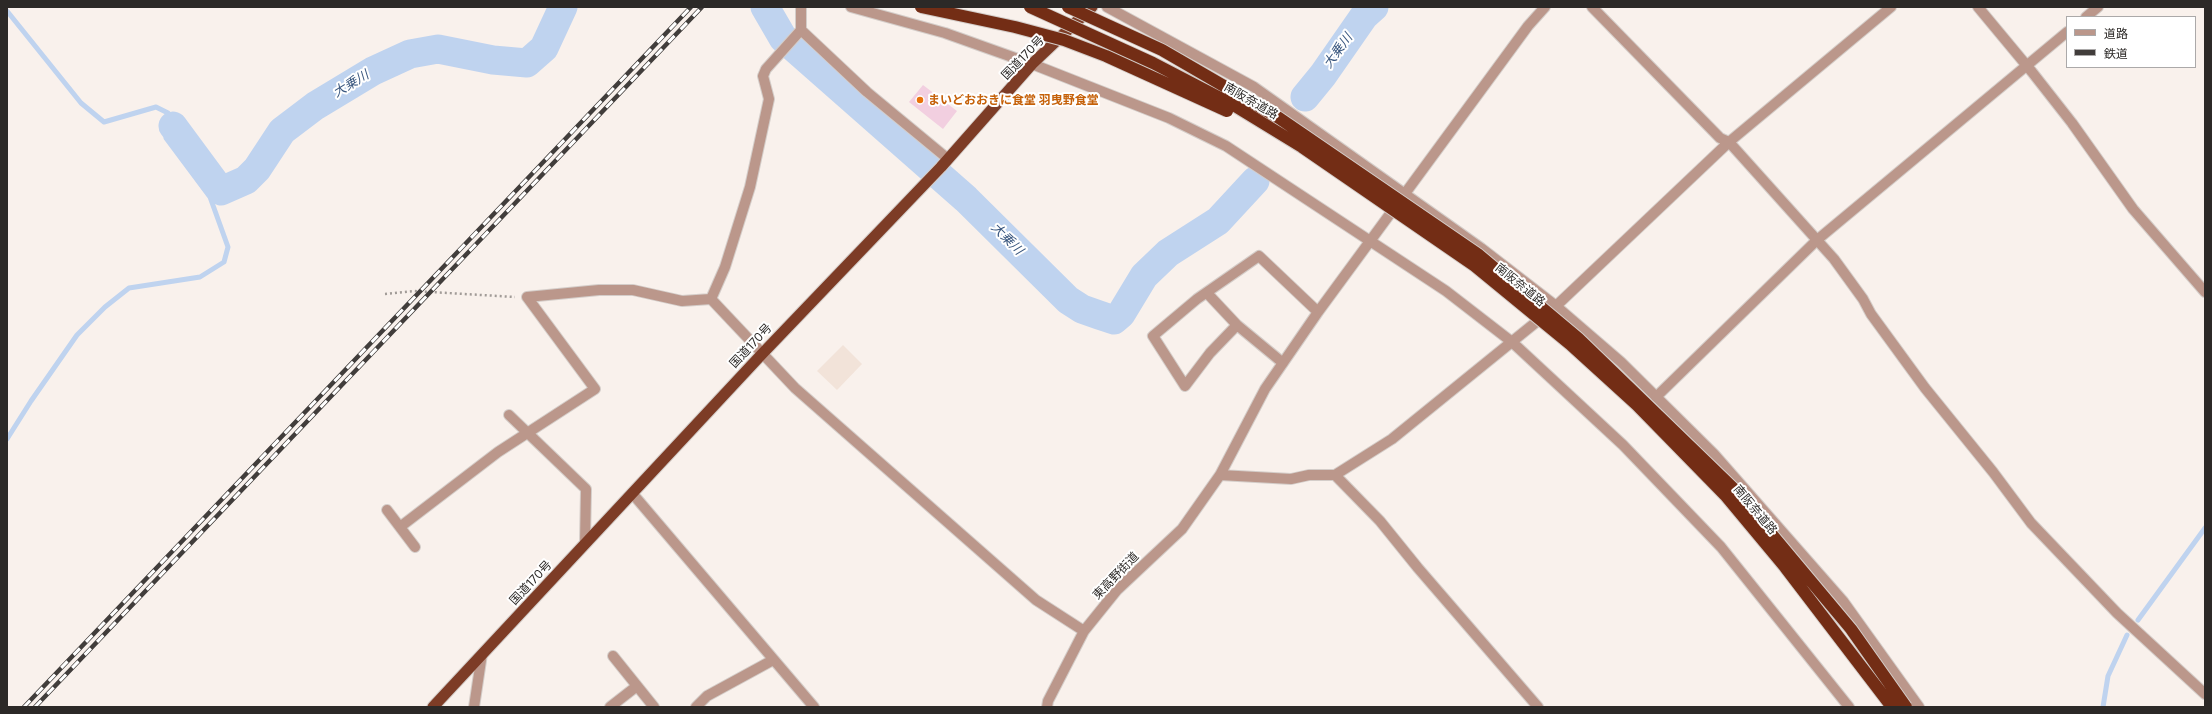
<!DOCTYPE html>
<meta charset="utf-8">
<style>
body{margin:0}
#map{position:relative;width:2212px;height:714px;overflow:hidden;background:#f9f1ec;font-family:Inter,"Noto Sans JP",sans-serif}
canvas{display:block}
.frame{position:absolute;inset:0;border:8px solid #2c2927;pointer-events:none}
.legend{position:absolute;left:2066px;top:16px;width:130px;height:52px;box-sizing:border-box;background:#fff;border:1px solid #aba9a9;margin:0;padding:5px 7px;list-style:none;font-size:12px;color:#2c2927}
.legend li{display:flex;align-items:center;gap:8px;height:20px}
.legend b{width:20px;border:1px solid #aba9a9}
</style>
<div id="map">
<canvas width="2212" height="714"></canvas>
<div class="frame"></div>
<ul class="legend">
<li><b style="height:5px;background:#bb978b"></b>道路</li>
<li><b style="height:5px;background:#413d3b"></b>鉄道</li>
</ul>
</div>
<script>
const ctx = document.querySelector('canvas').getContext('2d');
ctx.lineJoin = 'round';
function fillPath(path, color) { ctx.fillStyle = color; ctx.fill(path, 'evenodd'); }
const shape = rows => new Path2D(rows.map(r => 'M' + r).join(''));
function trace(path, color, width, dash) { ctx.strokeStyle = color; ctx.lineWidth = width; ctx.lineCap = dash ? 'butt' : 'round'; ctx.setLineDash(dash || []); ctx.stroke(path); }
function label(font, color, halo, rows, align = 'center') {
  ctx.font = font + ' Inter,"Noto Sans JP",sans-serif'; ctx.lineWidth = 4; ctx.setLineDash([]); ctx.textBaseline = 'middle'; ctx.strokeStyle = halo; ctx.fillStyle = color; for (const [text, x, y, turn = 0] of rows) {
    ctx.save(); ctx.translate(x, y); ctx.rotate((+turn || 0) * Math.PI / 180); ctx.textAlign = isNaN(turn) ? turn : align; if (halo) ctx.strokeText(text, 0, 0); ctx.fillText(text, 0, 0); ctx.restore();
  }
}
fillPath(shape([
 [843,345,862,364,837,390,817,371]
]), '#f2e3d9');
trace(shape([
 [7,11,81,103,104,122,156,107,168,113,173,126,166,138,210,197,228,247,224,262,200,277,129,288,105,307,77,335,31,401,7,439],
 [2138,620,2205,528],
 [2103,707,2108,676,2127,635]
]), '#bfd3ef', 5);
trace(shape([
 [765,7,783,38,966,199,1068,300,1082,309,1099,315,1114,320,1121,314,1144,276,1168,253,1218,221,1255,181],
 [1305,97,1323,75,1364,16,1374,7],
 [173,126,221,191,246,180,257,169,282,131,315,106,373,71,410,54,438,49,493,60,527,63,544,48,563,7]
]), '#bfd3ef', 29);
fillPath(shape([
 [923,85,957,111,943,129,909,102]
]), '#f2cfe0');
const minor = shape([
 [801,7,801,30,867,92,948,159],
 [851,7,945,33,1032,64,1169,118,1226,146,1446,291,1512,342,1623,445,1721,547,1849,707],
 [1107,7,1254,87,1481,248,1556,306,1621,362,1714,454,1843,601,1919,707],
 [1592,7,1720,138,1729,142,1834,259,1863,299,1871,314,1925,388,1993,472,2031,523,2117,613,2205,694],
 [1207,293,1237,325,1283,363],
 [527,297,599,290,633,290,682,301,711,299,795,388,1036,600,1084,631],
 [711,299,725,267,750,187,769,99,763,76,766,69,801,30],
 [1237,325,1210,353,1185,386,1153,336,1197,299,1259,256,1318,312],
 [509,415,586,489,585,544],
 [1220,475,1291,479,1309,475,1335,475,1392,439,1556,306,1729,142,1891,7],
 [1335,475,1380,521,1418,568,1538,707],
 [632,493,814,707],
 [387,510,415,547],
 [400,527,498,452,595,389,527,297],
 [613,656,654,707],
 [474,707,482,654],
 [610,707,637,686],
 [696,707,707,696,773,660],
 [1047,707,1048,701,1084,631,1117,590,1182,529,1220,475,1265,389,1318,312,1528,26,1545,7]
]);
const tertiary = shape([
 [1978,7,2032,72,2072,123,2133,209,2205,292],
 [2086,17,2098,7],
 [1656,397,1817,240,2067,32]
]);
const trunk = shape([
 [433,707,762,354,941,167,1032,64,1092,7]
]);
trace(minor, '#d4cdc9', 12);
trace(tertiary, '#d4cdc9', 12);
trace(trunk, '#d4cdc9', 13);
trace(shape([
 [385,294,414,291,515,297]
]), '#a19b97', 2.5, [2, 3]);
trace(minor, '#bb978b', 10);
trace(tertiary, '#bb978b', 10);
trace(trunk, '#7d3c26', 11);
const rail = shape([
 [24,707,691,7],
 [35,707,702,7]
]);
trace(rail, '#413d3b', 4.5);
trace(rail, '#fff', 3, [9]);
const motorwayBridge = shape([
 [921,7,1015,27,1064,40,1106,56,1227,111],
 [1030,7,1153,63,1230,103,1302,147,1475,266,1570,344,1637,405,1725,495,1785,567,1892,707],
 [1068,7,1162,50,1279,118,1479,255,1578,338,1733,488,1851,629,1906,707]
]);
trace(motorwayBridge, '#d4cdc9', 14, []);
trace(motorwayBridge, '#732d15', 12);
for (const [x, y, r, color] of [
 [920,100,4,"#e8710a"]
]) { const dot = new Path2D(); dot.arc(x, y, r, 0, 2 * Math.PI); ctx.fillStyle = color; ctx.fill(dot); trace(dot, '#fff', 1.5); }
label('12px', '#2c2927', '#fff', [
 ["国道170号",1023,58,-46],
 ["南阪奈道路",1251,101,30],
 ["南阪奈道路",1520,285,39],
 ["国道170号",751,346,-47],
 ["南阪奈道路",1755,510,50],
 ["東高野街道",1116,576,-46],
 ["国道170号",531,583,-47]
]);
label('bold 12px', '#c56008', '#fff', [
 ["まいどおおきに食堂 羽曳野食堂",928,100]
], 'left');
label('italic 13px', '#39567e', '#fff', [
 ["大乗川",1338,51,-54],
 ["大乗川",351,84,-31],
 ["大乗川",1007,239,45]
]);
</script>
